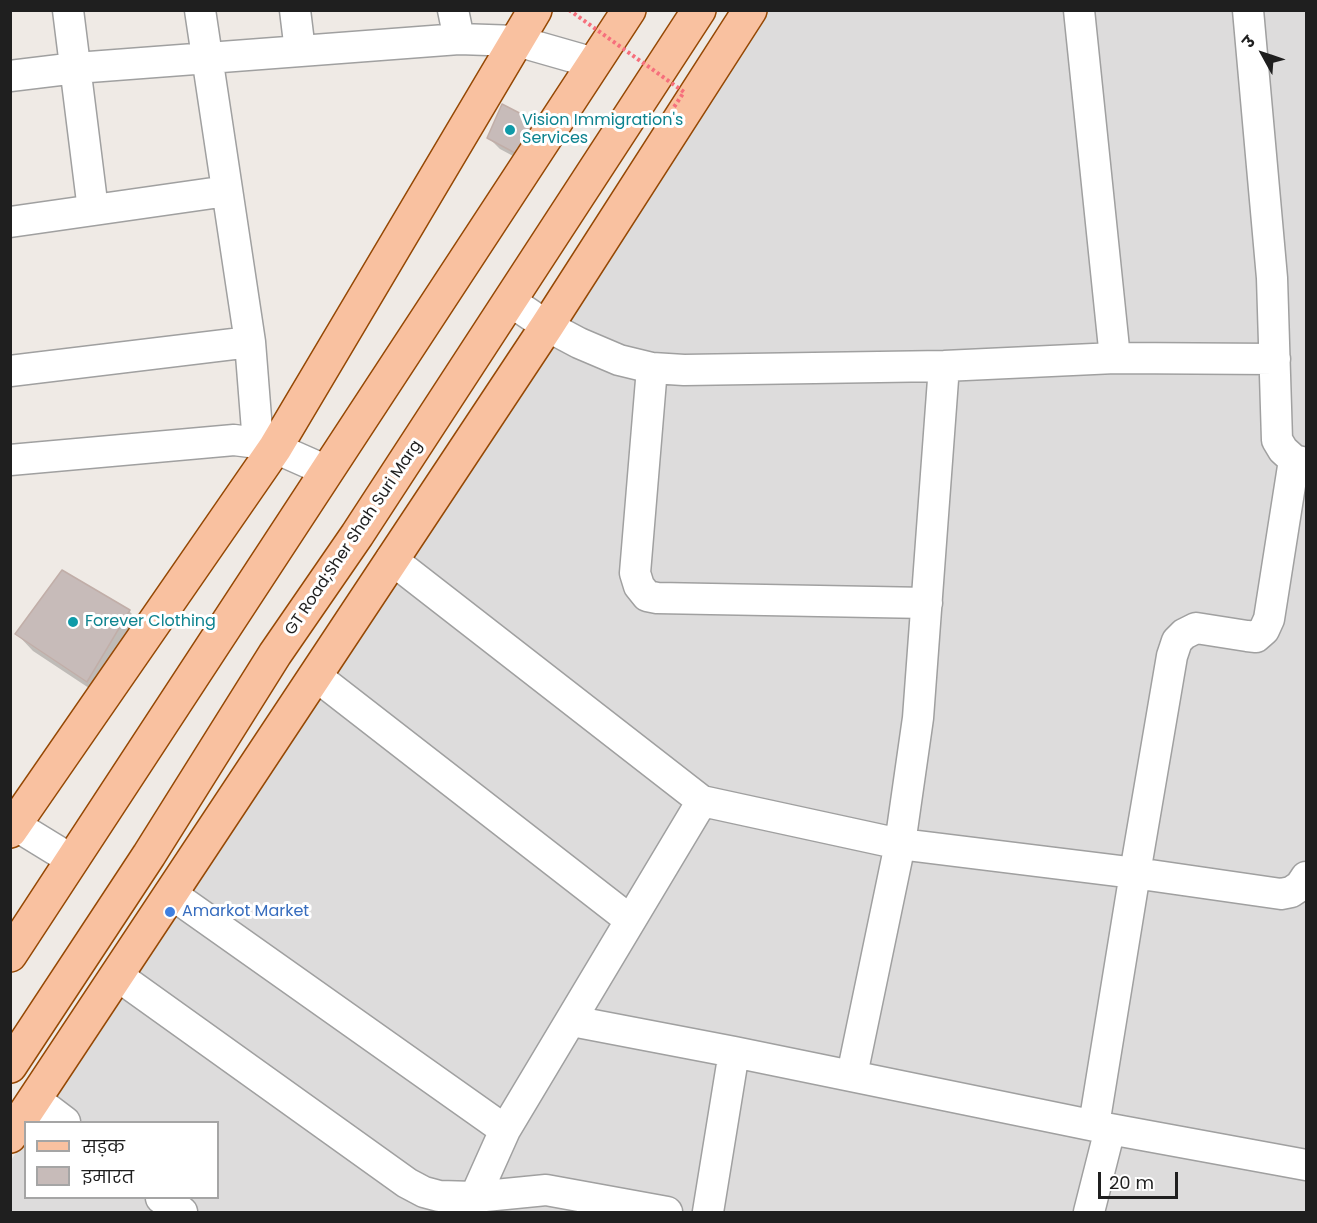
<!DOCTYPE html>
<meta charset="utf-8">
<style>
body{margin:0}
#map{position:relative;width:1317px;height:1223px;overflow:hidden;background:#efeae5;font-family:Poppins,"Noto Sans Devanagari",sans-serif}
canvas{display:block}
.frame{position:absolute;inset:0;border:12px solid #1f1f1f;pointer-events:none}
.legend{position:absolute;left:24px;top:1121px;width:195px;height:78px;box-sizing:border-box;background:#fff;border:2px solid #a5a5a5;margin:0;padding:8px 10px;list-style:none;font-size:18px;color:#1f1f1f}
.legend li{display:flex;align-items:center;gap:12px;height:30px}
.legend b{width:30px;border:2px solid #a5a5a5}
.north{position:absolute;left:1233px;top:24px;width:60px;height:60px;-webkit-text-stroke:4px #fff;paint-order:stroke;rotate:310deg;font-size:16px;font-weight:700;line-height:24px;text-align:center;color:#1f1f1f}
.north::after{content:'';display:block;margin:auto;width:21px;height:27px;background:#1f1f1f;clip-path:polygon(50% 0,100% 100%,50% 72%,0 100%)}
.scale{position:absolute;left:1098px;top:1172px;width:80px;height:27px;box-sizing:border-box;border:3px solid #1f1f1f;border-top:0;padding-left:8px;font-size:18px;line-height:21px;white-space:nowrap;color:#1f1f1f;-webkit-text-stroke:4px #fff;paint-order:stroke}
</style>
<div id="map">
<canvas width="1317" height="1223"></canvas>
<div class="frame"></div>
<ul class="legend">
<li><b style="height:8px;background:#f9c1a0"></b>सड़क</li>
<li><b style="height:16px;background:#c7bbb9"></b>इमारत</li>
</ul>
<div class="north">उ</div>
<div class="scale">20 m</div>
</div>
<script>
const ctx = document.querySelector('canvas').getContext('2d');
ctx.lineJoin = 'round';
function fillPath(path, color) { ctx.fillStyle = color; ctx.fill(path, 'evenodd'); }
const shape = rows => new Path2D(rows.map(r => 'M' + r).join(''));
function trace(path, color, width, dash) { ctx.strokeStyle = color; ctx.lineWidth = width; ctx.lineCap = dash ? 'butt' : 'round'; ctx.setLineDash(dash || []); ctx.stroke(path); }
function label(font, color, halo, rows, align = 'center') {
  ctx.font = font + ' Poppins,sans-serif'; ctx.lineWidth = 6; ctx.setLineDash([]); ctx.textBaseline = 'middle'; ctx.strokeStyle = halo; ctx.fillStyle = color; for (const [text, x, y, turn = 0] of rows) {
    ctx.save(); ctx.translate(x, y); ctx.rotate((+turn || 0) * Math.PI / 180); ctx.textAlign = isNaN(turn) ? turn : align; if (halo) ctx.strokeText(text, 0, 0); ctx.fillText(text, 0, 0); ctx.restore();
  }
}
fillPath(shape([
 [762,11,1306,11,1306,1212,11,1212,10,1162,25,1139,26,1198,218,1198,218,1122,36,1122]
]), '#dddcdc');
fillPath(shape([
 [503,106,534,122,545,133,526,163,500,149,489,138],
 [62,572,129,611,146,628,104,698,33,651,17,634]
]), '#0003');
const building = shape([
 [502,104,535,121,515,153,487,138,502,104],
 [62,570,130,610,87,682,15,634,62,570]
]);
fillPath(building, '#c7bbb9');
trace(building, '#c1aea8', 1.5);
const minor = shape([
 [68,10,93,210],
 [200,10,250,342,258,443],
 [295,10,300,51],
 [453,10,459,39],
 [1079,10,1115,358],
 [1248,10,1272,278,1277,440,1283,450,1294,460,1306,463],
 [10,76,76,68,459,39,517,41,594,63],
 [10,222,227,191],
 [510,301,547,326,579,343,619,360,652,368,684,370,944,366,1115,358,1275,359],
 [652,368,635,573,639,586,647,596,657,598,927,603],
 [10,371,250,342],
 [10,460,234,440,258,443,275,448,327,471],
 [391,559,702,801,900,844,1135,873,1281,894,1291,892,1300,886,1306,877],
 [316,676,630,920],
 [10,822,72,860],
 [170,893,505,1130],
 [118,976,407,1183,424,1192,439,1196,475,1197,546,1190,667,1212],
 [572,1021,734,1052,1110,1129,1306,1165],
 [852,1075,900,844,918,718,944,366],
 [36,1100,65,1122],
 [1094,1125,1135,873,1172,656,1177,641,1184,634,1196,628,1247,636,1256,637,1264,630,1269,619,1294,460],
 [475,1197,505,1130,702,801],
 [161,1198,182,1212],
 [708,1212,734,1052],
 [1089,1212,1110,1129]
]);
const major = shape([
 [10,831,275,448,535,10],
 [10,955,629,10],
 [10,1066,149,855,275,654,357,535,699,10],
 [10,1136,547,326,750,10]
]);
trace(minor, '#a0a0a0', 33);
trace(major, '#954804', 36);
trace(minor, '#fff', 30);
trace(major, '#f9c1a0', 33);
trace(shape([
 [569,10,684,92,674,107]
]), '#f66f7c', 4, [3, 3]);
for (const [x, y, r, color] of [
 [510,130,6,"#0f9aa8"],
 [73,622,6,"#0f9aa8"],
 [170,912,6,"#3f7fe0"]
]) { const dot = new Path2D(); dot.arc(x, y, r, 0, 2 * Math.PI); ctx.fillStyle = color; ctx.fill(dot); trace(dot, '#fff', 2); }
label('16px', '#0d838f', '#fff', [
 ["Vision Immigration's",522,121],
 ["Services",522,139],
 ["Forever Clothing",85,622]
], 'left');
label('16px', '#1f1f1f', '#fff', [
 ["GT Road;Sher Shah Suri Marg",354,538,-56]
]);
label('16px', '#366cbe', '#fff', [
 ["Amarkot Market",182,912]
], 'left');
</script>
